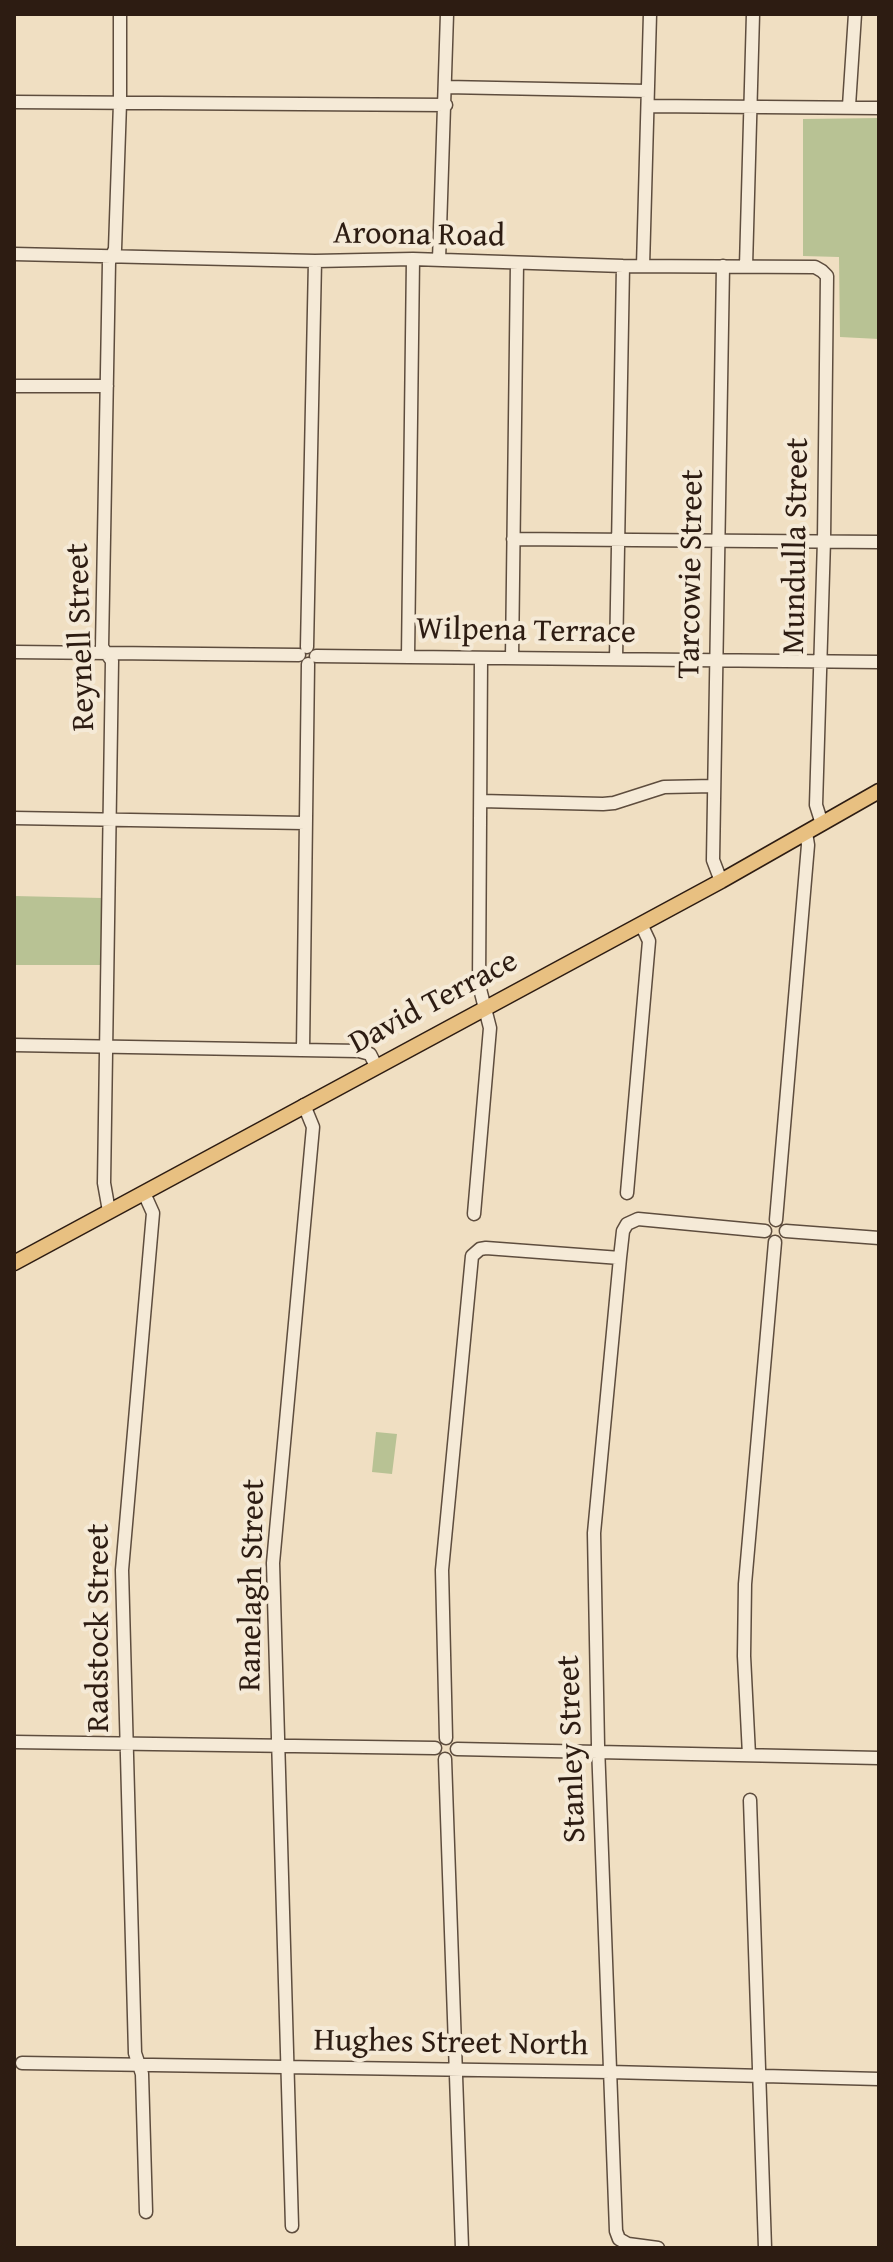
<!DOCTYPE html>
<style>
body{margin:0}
#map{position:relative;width:893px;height:2262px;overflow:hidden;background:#f0dfc2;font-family:"Gentium Book Plus",serif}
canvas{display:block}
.frame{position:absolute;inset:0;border:16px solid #2d1c12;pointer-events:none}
</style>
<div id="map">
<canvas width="893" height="2262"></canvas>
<div class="frame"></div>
</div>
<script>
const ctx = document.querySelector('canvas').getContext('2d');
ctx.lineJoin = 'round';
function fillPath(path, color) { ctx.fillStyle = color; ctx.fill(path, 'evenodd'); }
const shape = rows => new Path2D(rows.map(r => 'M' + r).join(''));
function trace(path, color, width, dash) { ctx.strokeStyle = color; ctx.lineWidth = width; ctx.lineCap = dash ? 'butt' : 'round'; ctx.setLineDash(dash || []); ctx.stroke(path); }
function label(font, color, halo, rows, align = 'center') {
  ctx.font = font + ' "Gentium Book Plus",serif'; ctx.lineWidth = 8; ctx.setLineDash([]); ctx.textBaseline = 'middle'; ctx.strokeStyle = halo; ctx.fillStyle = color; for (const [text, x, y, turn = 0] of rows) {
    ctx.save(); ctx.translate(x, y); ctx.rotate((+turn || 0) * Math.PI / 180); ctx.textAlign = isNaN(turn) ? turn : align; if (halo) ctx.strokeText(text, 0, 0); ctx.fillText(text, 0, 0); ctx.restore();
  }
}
fillPath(shape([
 [879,118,879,339,840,337,839,257,803,256,803,119],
 [14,896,102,898,102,965,14,965],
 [376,1432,397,1434,392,1474,372,1472]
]), '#b8c294');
const minor = shape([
 [446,87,647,91],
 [14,102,446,105],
 [648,106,879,108],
 [849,106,855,14],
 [14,254,315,261,413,259,623,266,815,267,822,271,827,276,824,540,816,805,822,824],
 [439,260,447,14],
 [643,266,650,14],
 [746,266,753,14],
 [14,386,107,386],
 [513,539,879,542],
 [307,647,315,261],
 [14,652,299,655],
 [316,656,879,662],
 [408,657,413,259],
 [512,658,517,263],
 [616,659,623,266],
 [481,801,603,804,614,803,664,787,714,786],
 [14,818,305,823],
 [721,881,713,860,723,266],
 [14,1045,359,1051,370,1054,376,1066],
 [303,1050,308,664],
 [144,1193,153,1213,122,1570,135,2053,142,2074,146,2212],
 [627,1193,649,941,641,924],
 [109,1211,104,1183,112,661,102,647,109,262,115,249,120,103,120,14],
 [474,1214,490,1028,479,985,481,658],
 [776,1220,808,845,806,833],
 [786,1231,879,1238],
 [446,1738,442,1570,472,1256,480,1249,486,1248,620,1258],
 [14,1742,435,1748],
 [457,1749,879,1758],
 [749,1755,744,1656,745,1584,775,1242],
 [445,1759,462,2248],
 [750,1800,765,2248],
 [22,2063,610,2072,879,2079],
 [292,2226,273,1563,313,1127,304,1105],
 [658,2248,628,2244,619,2239,616,2231,598,1745,594,1533,620,1258,623,1231,627,1224,638,1219,765,1231]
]);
const major = shape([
 [14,1263,721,881,879,791]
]);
trace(minor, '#5e4d3e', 15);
trace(major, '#2d1c12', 17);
trace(minor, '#f5ead7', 12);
trace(major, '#e8c081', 14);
label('32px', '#2d1c12', '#f5ead7', [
 ["Aroona Road",419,236,1],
 ["Mundulla Street",797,546,-89],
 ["Tarcowie Street",692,574,-89],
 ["Wilpena Terrace",526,632,1],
 ["Reynell Street",82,637,-92],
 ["David Terrace",434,1003,-28],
 ["Ranelagh Street",253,1585,-89],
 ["Radstock Street",100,1628,-90],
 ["Stanley Street",573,1749,-92],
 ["Hughes Street North",451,2044,1]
]);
</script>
